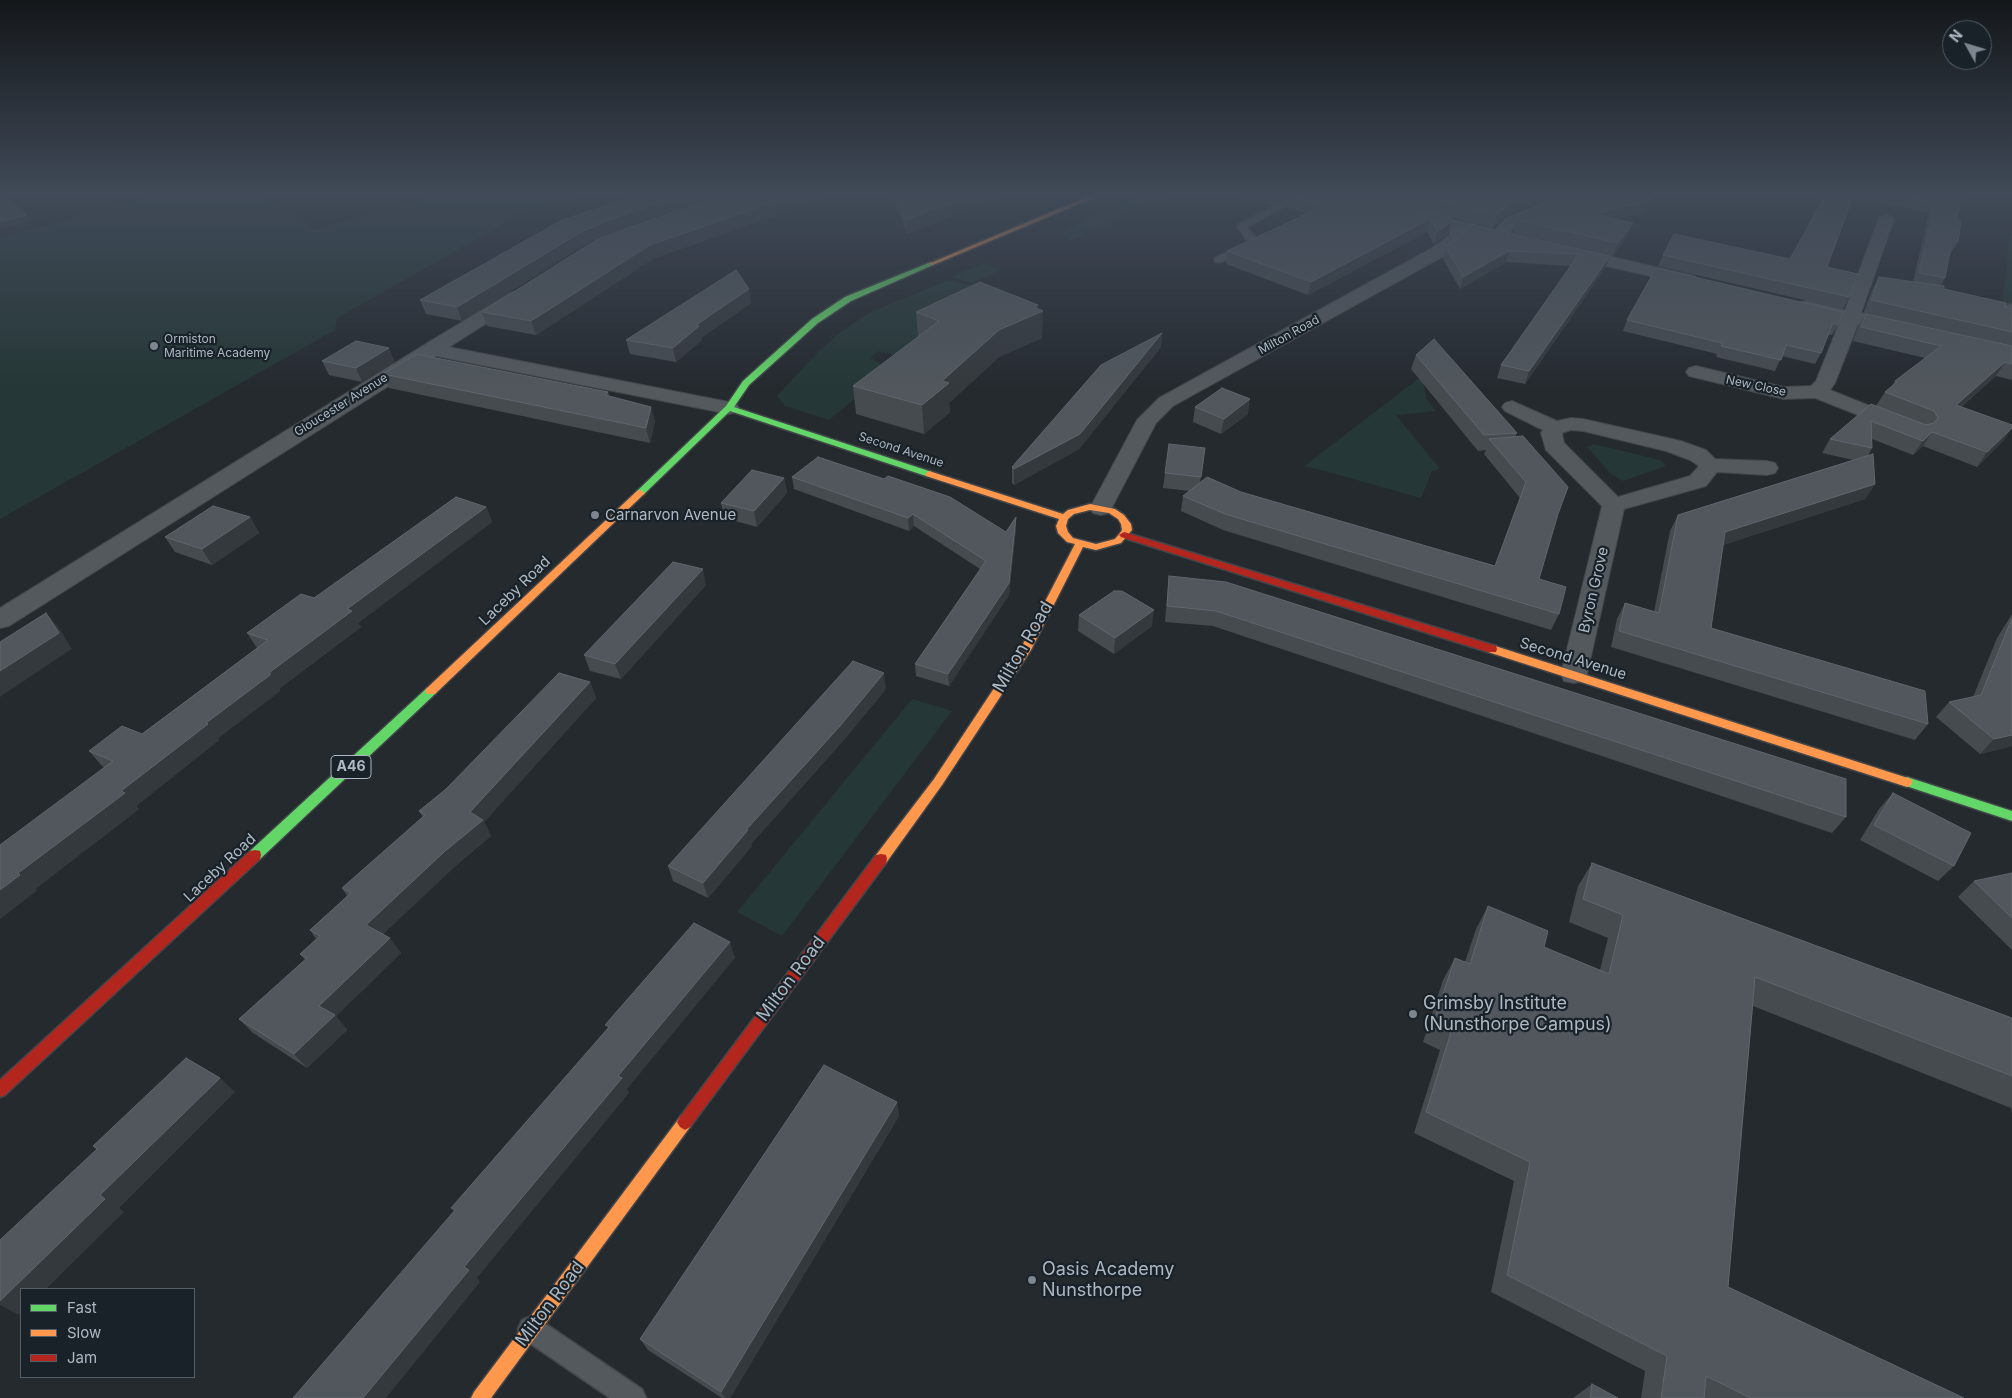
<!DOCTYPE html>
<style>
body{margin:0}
#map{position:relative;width:2012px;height:1398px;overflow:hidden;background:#252a2f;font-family:Inter,sans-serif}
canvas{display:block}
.legend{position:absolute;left:20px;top:1288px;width:175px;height:90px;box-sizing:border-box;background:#192229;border:1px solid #545e66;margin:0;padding:6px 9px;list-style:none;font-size:15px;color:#adb8c2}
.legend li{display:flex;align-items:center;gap:10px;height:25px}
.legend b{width:25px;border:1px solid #545e66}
.north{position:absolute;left:1942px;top:20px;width:50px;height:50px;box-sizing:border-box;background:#192229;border:1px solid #545e66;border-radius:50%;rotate:309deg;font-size:14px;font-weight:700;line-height:20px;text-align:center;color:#adb8c2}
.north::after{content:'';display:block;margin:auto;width:18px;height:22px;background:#7d868f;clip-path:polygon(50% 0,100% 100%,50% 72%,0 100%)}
</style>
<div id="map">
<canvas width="2012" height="1398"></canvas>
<ul class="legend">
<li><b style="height:6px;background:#63d668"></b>Fast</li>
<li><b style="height:6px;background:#ff974d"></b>Slow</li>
<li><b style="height:6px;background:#b3261e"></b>Jam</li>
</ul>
<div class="north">N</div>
</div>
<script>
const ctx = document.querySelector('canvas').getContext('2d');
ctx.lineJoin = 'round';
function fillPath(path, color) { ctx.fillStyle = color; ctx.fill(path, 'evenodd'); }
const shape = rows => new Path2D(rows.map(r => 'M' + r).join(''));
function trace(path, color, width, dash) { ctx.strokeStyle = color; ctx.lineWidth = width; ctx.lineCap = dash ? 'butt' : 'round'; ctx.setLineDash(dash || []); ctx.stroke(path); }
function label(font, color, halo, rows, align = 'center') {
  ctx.font = font + ' Inter,sans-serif'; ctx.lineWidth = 4.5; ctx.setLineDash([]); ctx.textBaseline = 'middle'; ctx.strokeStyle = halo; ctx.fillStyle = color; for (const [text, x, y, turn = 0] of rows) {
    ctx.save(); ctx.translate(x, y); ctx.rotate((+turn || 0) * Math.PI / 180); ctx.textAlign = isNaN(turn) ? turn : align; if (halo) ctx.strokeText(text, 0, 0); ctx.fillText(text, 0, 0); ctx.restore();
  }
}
fillPath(shape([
 [160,194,258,194,307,223,314,230,444,194,588,194,516,217,337,318,335,330,0,519,0,238],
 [1146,194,1175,194,1069,241,1062,231],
 [2010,235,2012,236,2012,307,2002,304],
 [985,263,1001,270,972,283,951,277],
 [948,280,973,286,904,357,879,351,870,358,890,370,829,420,785,406,777,396,818,352,842,331,871,312],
 [1423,375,1426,398,1436,411,1396,415,1440,469,1432,471,1421,498,1310,467,1303,467],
 [1594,444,1660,460,1666,466,1623,481,1611,474,1587,447],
 [912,699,952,711,782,936,737,912]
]), '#253736');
const lane = shape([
 [1297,194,1308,194,1247,227,1259,243,1257,245,1221,262,1215,262,1215,258,1248,242,1237,226,1239,224,1297,194],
 [1986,301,2006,305,2012,304,2012,310,2006,311,1982,306,1981,304,1986,301],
 [531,1316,540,1320,642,1389,646,1398,610,1398,522,1338,518,1329,522,1320,531,1316]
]);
const street = shape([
 [1565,194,1586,194,1584,197,1518,224,1509,233,1512,237,1510,240,1498,241,1466,232,1464,240,1444,256,1173,406,1156,423,1109,513,1101,515,1093,513,1090,508,1137,420,1159,398,1432,248,1450,235,1450,228,1409,218,1407,215,1409,212,1415,210,1495,230,1506,218,1565,194],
 [1886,215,1892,217,1894,220,1861,313,1906,324,1908,328,1906,332,1899,334,1858,324,1835,383,1830,390,1905,420,1908,424,1905,428,1898,430,1891,428,1815,398,1784,399,1689,376,1686,372,1689,368,1696,366,1784,387,1811,386,1816,381,1841,319,1801,310,1798,306,1801,302,1807,301,1845,310,1878,220,1880,217,1886,215],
 [1573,248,1695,276,1698,280,1695,284,1689,285,1567,257,1565,253,1567,249,1573,248],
 [516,292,522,293,525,297,522,301,449,347,729,402,736,404,739,408,736,412,729,414,436,356,9,626,0,628,0,608,424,345,510,293,516,292],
 [1512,401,1557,421,1571,418,1583,419,1681,441,1706,450,1715,459,1767,461,1775,463,1778,468,1775,473,1767,475,1717,472,1706,486,1624,509,1587,674,1584,681,1574,683,1564,681,1561,674,1602,506,1546,450,1541,433,1543,430,1505,411,1502,407,1505,403,1512,401],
 [1571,430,1583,431,1666,451,1690,460,1699,466,1690,476,1618,497,1564,443,1562,433,1571,430]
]);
const fast = shape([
 [931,262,933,263,933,265,851,301,818,323,749,385,734,407,932,472,932,476,926,476,730,411,643,495,637,495,637,491,726,406,743,381,812,319,845,297,931,262],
 [431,687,435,688,437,691,435,694,260,859,255,860,250,859,249,855,250,851,427,688,431,687],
 [1907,777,2012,811,2012,821,1903,785,1901,782,1903,779,1907,777]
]);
const slow = shape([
 [1094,194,1103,194,933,265,928,264,1094,194],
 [929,471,1063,514,1068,510,1090,504,1115,509,1124,515,1131,524,1132,530,1121,543,1096,550,1083,547,1031,650,942,785,886,863,881,864,876,863,875,859,876,855,934,779,1022,646,1075,544,1067,542,1058,533,1056,526,1059,519,926,476,925,474,929,471],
 [1090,510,1109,513,1118,519,1121,524,1122,530,1120,533,1115,539,1096,544,1073,538,1068,532,1066,526,1068,519,1074,514,1090,510],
 [640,490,645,493,643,495,435,694,427,694,425,691,427,688,637,491,640,490],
 [1492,645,1911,779,1913,782,1911,785,1907,787,1488,652,1487,649,1488,646,1492,645],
 [685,1114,690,1117,693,1122,690,1127,491,1398,471,1398,474,1392,680,1117,685,1114]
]);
const jam = shape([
 [1124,532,1496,646,1497,649,1496,652,1488,652,1121,537,1119,535,1124,532],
 [255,850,260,851,261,855,260,859,5,1095,0,1097,0,1080,250,851,255,850],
 [881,854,886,855,887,859,886,863,690,1127,685,1130,680,1127,677,1122,680,1117,876,855,881,854]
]);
trace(lane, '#42464a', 3);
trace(street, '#42464a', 2);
trace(fast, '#42464a', 3);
trace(slow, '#42464a', 3);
trace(jam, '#42464a', 3);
fillPath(lane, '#54595e');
fillPath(street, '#54595e');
fillPath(fast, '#63d668');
fillPath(slow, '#ff974d');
fillPath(jam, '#b3261e');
fillPath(shape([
 [643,194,727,194,667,215,729,194,836,194,653,259,536,335,487,326,482,312,626,228,586,244,462,321,426,314,420,300],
 [892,194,1008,194,907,234],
 [1230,194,1358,194,1452,218,1448,234,1434,244,1427,232,1308,295,1226,264,1227,251,1307,213,1286,208,1288,196,1272,205],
 [1359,194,1559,194,1505,216,1493,228],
 [1570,194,1656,194,1643,213,1618,219,1628,235,1613,256,1513,233,1517,220],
 [1831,194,1931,194,1934,197,1936,194,1962,194,1957,218,1958,242,1951,253,1950,253,1945,278,1941,285,1944,289,2012,309,2012,380,1996,376,1961,407,2004,440,1977,467,1923,446,1913,455,1872,439,1872,448,1868,456,1875,484,1865,499,1723,545,1711,628,1928,724,1915,740,1611,647,1617,619,1625,603,1654,612,1670,531,1678,515,1853,460,1822,453,1830,439,1876,406,1885,392,1892,386,1895,381,1925,358,1853,341,1858,327,1866,314,1863,314,1872,290,1879,277,1913,282,1929,213,1853,198,1827,267,1849,297,1843,309,1658,266,1663,255,1790,259],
 [1446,247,1610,256,1605,268,1525,384,1497,378,1501,365,1571,266,1506,262,1460,289,1443,259],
 [1656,268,1838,325,1832,335,1828,335,1821,353,1815,364,1782,356,1775,371,1716,357,1717,354,1623,331,1627,320],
 [749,289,751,303,701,338,702,340,676,362,630,354,626,340],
 [916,312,1042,338,999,357,949,403,950,412,924,434,856,414,853,386,918,337],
 [1162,333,1161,347,1079,449,1014,485,1012,483,1012,467],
 [1416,355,1517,433,1515,437,1558,514,1539,579,1559,614,1551,630,1223,530,1181,511,1183,496,1189,491,1163,488,1165,473,1205,448,1200,483,1495,566,1520,498,1484,454,1486,450,1478,451,1411,369],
 [322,361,395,362,362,382,329,375],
 [383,374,608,392,609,396,655,421,650,443,389,388],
 [1195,407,1248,414,1221,434,1193,422],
 [792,477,1006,532,1016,517,1016,529,1009,595,949,686,916,676,915,664,980,569,914,526,909,531,794,489],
 [784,478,787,493,757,527,724,518,721,503],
 [486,507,492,522,358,623,361,627,280,688,280,691,218,738,219,740,136,806,139,809,35,889,37,890,0,919,104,767,102,766,89,751,142,734,257,648,247,633],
 [250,517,259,533,212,565,175,552,165,537],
 [1169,576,1846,817,1832,833,1213,626,1165,622],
 [706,585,621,679,590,671,584,655],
 [2012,614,2012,746,1980,754,1936,717,1949,702,1973,697,1997,638],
 [1079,615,1152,626,1114,654,1078,631],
 [590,682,596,698,484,822,491,836,453,868,383,934,401,953,336,1016,347,1030,307,1068,253,1033,239,1019,305,960,300,954,316,939,310,930,347,896,342,888,423,818,419,811],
 [886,689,842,742,751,844,752,846,708,898,673,881,668,866],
 [1893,793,1954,866,1938,881,1860,840,1879,809],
 [1592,863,2012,1018,2012,1114,2011,1108,1753,1006,1728,1287,1964,1398,1641,1398,1645,1371,1491,1292,1514,1181,1414,1133,1440,1050,1423,1042,1443,980,1455,958,1465,962,1476,929,1488,906,1544,947,1600,970,1608,938,1569,922,1578,886],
 [2012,873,2012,950,1958,897,1974,881],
 [897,1102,899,1116,730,1398,722,1398,648,1350,640,1339],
 [1592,1384,1618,1398,1573,1398]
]), '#464b50');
fillPath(shape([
 [687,194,727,194,620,230,586,244,462,321,457,307,583,231,617,217],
 [798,194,836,194,653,259,536,335,531,321,650,245],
 [975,194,1008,194,907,234,906,220],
 [1274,194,1292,194,1272,205],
 [1533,194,1559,194,1505,216,1493,228,1497,215,1509,204],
 [1653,194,1656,194,1643,213,1589,226,1594,214],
 [27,215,31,221,0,230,0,222],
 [1430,219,1427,232,1308,295,1311,282],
 [1452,221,1448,234,1434,244,1438,231],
 [1633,223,1628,235,1613,256,1618,243],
 [1509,251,1506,262,1460,289,1463,277],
 [1610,256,1605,268,1525,384,1529,371],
 [749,289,751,303,701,338,702,340,676,362,673,348,696,325],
 [1038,305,1038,313,1043,311,1042,338,999,357,949,403,950,412,924,434,922,405,942,381,999,330,1034,307],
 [1162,333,1161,347,1079,449,1014,485,1014,469],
 [389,348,395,362,362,382,356,368],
 [2005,362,1996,376,1946,419,1956,405],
 [1250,399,1248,414,1221,434,1224,419],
 [651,407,655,421,650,443,646,428],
 [2012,428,2004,440,1977,467,1987,452],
 [1932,432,1923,446,1913,455,1923,441],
 [784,478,787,493,757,527,754,511],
 [1875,484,1865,499,1716,547,1725,532],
 [486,507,492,522,358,623,361,627,280,688,280,691,218,738,219,740,136,806,139,809,35,889,37,890,0,919,0,890,18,873,270,672,347,609],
 [913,514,914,526,909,531,908,518],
 [250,517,259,533,212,565,202,549],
 [1016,517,1016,529,1009,595,949,686,948,674],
 [703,569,706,585,621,679,615,664],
 [1154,610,1152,626,1114,654,1115,638],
 [46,613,59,628,72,649,0,697,0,671],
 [884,673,886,689,842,742,751,844,752,846,708,898,703,883,746,830],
 [590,682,596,698,484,822,491,836,453,868,377,940,366,925],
 [2012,735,2012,746,1980,754,1994,739],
 [390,938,401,953,336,1016,347,1030,307,1068,294,1054,319,1006],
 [730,942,735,958,627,1089,629,1093,477,1278,480,1282,386,1398,363,1398,464,1267,618,1076],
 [220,1078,235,1092,119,1208,124,1212,46,1289,21,1289,21,1313,19,1315,0,1305,0,1301,100,1195],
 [897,1102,899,1116,730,1398,725,1398,721,1392]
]), '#34393d');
const building = shape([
 [0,194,1,194,27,215,0,222,0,194],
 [643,194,687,194,617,217,583,231,457,307,420,300,562,220,643,194],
 [729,194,798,194,650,245,531,321,482,312,596,240,631,227,729,194],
 [896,194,975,194,906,220,896,194],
 [1291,194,1358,194,1452,218,1452,221,1438,231,1430,219,1311,282,1227,251,1326,205,1288,196,1291,194],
 [1411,194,1533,194,1509,204,1497,215,1411,194],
 [1570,194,1653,194,1648,201,1594,214,1633,223,1618,243,1517,220,1523,213,1570,194],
 [1831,194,1854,194,1827,267,1858,274,1849,297,1663,255,1674,234,1790,259,1824,197,1831,194],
 [1893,194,1931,194,1936,199,1937,194,1962,194,1957,218,1961,221,1958,242,1952,241,1945,278,1919,273,1935,203,1893,194],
 [1471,224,1610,256,1529,371,1501,365,1579,254,1509,251,1463,277,1446,247,1469,230,1471,224],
 [1656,268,1843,312,1838,325,1833,323,1821,353,1786,345,1781,360,1721,346,1722,343,1627,320,1656,268],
 [736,270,749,289,696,325,699,326,673,348,626,340,736,270],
 [1879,277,1944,286,1944,289,2006,303,2005,307,2012,309,2012,332,1871,300,1879,277],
 [980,282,1038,305,1034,307,1043,311,999,330,942,381,949,383,922,405,853,386,939,321,916,312,980,282],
 [1866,314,2012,346,2012,364,2005,362,1956,405,2012,425,2012,428,1987,452,1932,432,1923,441,1871,421,1872,448,1830,439,1871,404,1926,425,1934,423,1938,418,1934,411,1885,392,1897,382,1895,381,1941,346,1861,327,1866,314],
 [1162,333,1080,434,1014,469,1012,467,1101,365,1162,333],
 [1434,339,1517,433,1484,435,1416,355,1434,339],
 [356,341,389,348,356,368,322,361,356,341],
 [416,354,608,392,605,395,651,407,646,428,383,374,416,354],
 [1222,388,1250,399,1224,419,1195,407,1222,388],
 [1523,436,1568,487,1558,514,1539,579,1566,587,1559,614,1225,514,1183,496,1207,477,1241,492,1495,566,1526,482,1489,439,1523,436],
 [1169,444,1205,448,1201,477,1165,473,1169,444],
 [1873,454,1875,484,1725,532,1711,628,1925,691,1928,724,1619,631,1625,603,1659,613,1678,515,1873,454],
 [818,457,884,479,888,476,950,497,1006,532,1016,517,1009,583,948,674,915,664,986,561,913,514,908,518,792,477,818,457],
 [752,470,784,478,754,511,721,503,752,470],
 [456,497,486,507,347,609,352,611,270,672,270,675,206,723,208,724,121,791,125,793,18,873,20,875,0,890,0,845,113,761,89,751,122,726,142,734,268,640,247,633,301,594,314,598,456,497],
 [213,506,250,517,202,549,165,537,213,506],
 [673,562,703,569,615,664,584,655,673,562],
 [1169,576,1226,582,1846,779,1846,817,1216,611,1167,606,1169,576],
 [1114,591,1122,591,1154,610,1115,638,1079,615,1114,591],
 [46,613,59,633,0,671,0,642,46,613],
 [2012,619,2012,735,1994,739,1949,702,1981,695,2010,623,2012,619],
 [853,661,884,673,840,726,746,830,748,830,703,883,668,866,853,661],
 [559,673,590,682,470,812,483,820,444,852,366,925,390,938,319,1006,335,1015,294,1054,239,1019,307,958,300,954,320,936,310,930,351,893,342,888,425,815,419,811,446,789,559,673],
 [1893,793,1971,833,1954,866,1874,825,1893,793],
 [1592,863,2012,1018,2012,1076,1755,977,1728,1287,1964,1398,1751,1398,1706,1376,1704,1398,1661,1398,1667,1356,1507,1275,1530,1162,1426,1112,1452,1029,1434,1021,1455,958,1470,964,1488,906,1548,931,1544,947,1609,974,1623,915,1583,899,1592,863],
 [2012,873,2012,918,1974,881,2012,873],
 [694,923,730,942,618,1076,622,1078,464,1267,469,1270,363,1398,293,1398,455,1210,451,1208,609,1027,605,1025,694,923],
 [186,1058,220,1078,100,1195,105,1199,0,1301,0,1240,97,1149,93,1146,186,1058],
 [824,1065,897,1102,721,1392,640,1339,824,1065],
 [1592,1384,1618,1398,1590,1398,1592,1384]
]);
fillPath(building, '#51575c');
trace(building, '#5f666c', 1);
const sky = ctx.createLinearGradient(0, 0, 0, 390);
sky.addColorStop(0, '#14171a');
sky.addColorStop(0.5, '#404a58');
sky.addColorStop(1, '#404a5800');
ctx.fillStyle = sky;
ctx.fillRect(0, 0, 2012, 390);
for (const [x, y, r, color] of [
 [154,346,5,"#7d868f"],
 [595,515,5,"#7d868f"],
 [1413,1014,5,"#7d868f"],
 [1032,1280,5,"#7d868f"]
]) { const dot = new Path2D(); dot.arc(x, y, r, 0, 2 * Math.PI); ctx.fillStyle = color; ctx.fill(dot); trace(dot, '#192229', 2); }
label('12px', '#adb8c2', '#192229', [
 ["Milton Road",1289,335,-29],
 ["New Close",1756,386,12],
 ["Gloucester Avenue",341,405,-32],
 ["Second Avenue",901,450,18]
]);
label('12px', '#adb8c2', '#192229', [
 ["Ormiston",164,339],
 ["Maritime Academy",164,353]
], 'left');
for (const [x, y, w] of [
 [351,767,40]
]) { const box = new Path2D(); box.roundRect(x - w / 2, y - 11.5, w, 23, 4); ctx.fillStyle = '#192229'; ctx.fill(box); trace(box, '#adb8c2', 1); }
label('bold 14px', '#adb8c2', null, [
 ["A46",351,767]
]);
label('15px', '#adb8c2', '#192229', [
 ["Carnarvon Avenue",605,515]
], 'left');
label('15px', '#adb8c2', '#192229', [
 ["Byron Grove",1594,590,-77],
 ["Laceby Road",515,591,-44],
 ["Second Avenue",1573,659,17],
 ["Laceby Road",220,868,-43]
]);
label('18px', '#adb8c2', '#192229', [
 ["Milton Road",1023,647,-60],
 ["Milton Road",791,979,-53],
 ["Milton Road",550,1304,-53]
]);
label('18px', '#adb8c2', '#192229', [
 ["Grimsby Institute",1423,1004],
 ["(Nunsthorpe Campus)",1423,1025],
 ["Oasis Academy",1042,1270],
 ["Nunsthorpe",1042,1291]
], 'left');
</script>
